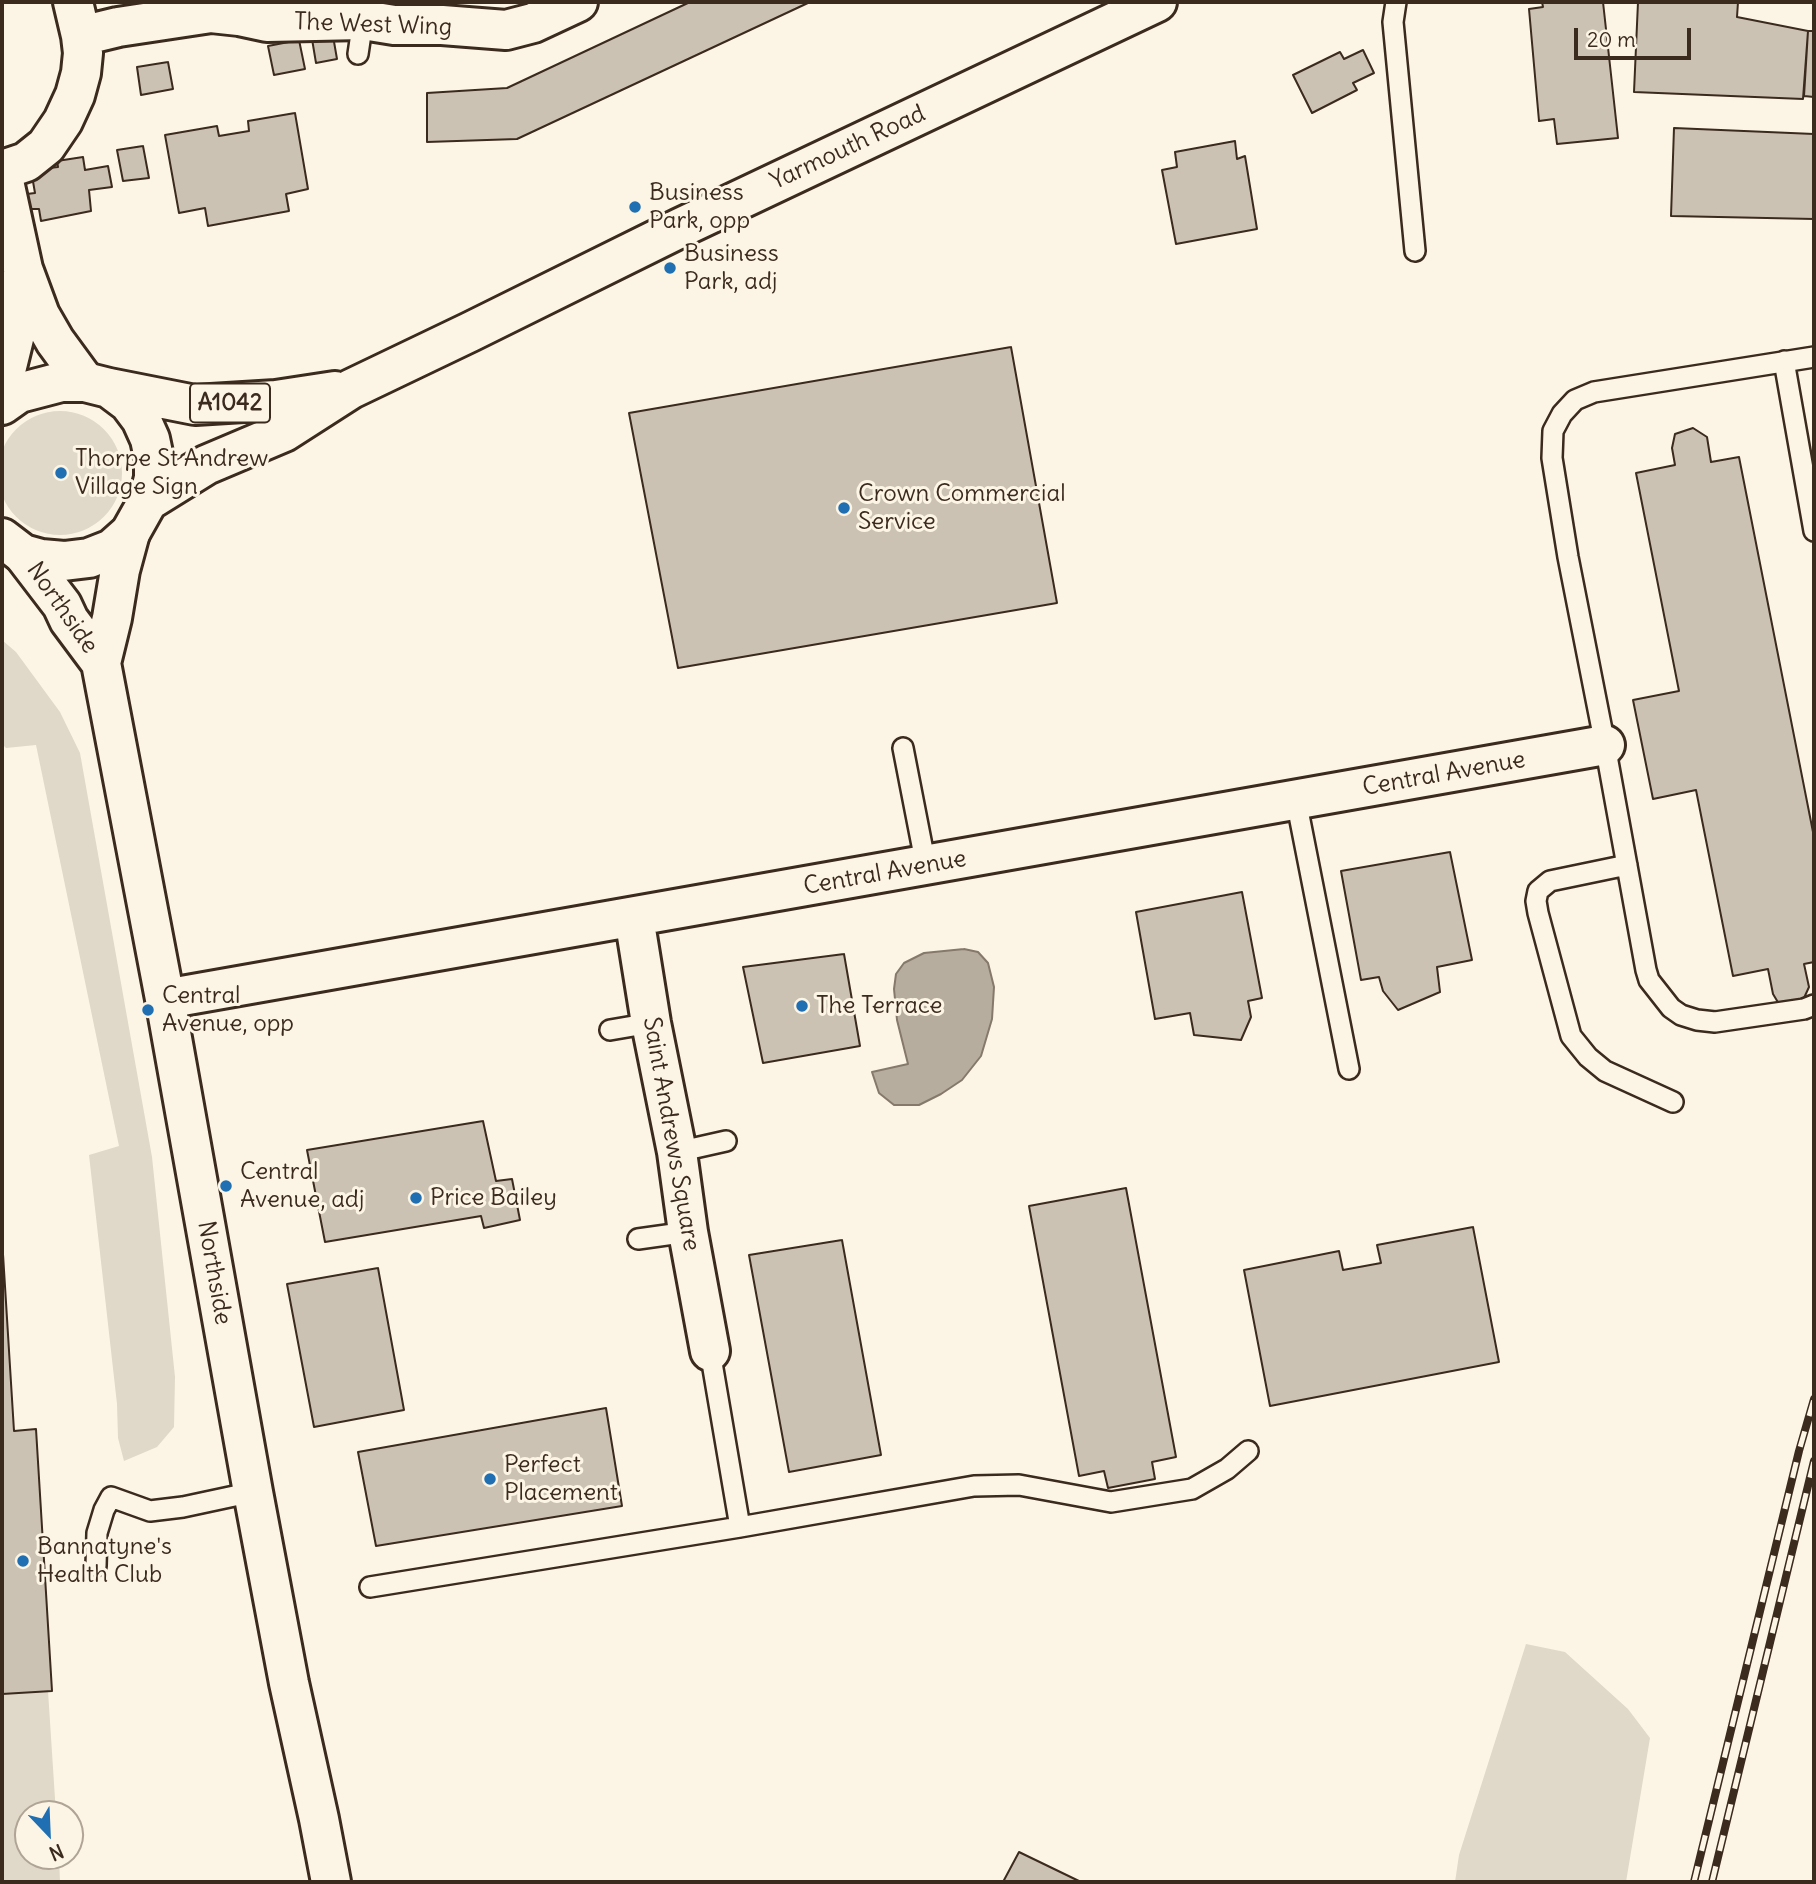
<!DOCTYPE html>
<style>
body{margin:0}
#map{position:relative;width:1816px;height:1884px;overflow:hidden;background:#fcf5e5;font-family:Delius,sans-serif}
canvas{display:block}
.frame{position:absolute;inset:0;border:4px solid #3b2a1e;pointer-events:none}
.north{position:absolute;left:14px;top:1800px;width:70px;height:70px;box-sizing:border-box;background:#fcf5e5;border:2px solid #afa495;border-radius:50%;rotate:157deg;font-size:19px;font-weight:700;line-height:28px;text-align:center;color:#3b2a1e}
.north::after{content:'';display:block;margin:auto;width:24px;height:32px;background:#1f6fb2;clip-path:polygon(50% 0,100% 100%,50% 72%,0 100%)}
.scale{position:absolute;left:1574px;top:28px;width:117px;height:32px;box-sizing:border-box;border:4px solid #3b2a1e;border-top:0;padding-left:9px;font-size:21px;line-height:24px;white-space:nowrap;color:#3b2a1e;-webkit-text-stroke:5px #fcf5e5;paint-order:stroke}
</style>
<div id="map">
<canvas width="1816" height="1884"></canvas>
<div class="frame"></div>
<div class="north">N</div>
<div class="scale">20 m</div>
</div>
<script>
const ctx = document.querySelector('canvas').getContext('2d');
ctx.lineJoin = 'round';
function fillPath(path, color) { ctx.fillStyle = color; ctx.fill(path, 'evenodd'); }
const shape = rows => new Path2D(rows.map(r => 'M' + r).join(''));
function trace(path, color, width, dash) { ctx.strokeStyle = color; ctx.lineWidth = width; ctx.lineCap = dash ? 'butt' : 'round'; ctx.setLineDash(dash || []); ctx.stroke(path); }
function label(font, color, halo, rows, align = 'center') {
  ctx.font = font + ' Delius,sans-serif'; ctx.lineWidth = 6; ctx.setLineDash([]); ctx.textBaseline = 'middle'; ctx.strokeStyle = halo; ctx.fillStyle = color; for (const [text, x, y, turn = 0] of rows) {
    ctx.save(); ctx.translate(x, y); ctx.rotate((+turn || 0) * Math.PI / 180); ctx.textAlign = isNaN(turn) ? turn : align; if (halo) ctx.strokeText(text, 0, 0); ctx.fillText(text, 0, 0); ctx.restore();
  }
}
fillPath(shape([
 '-2 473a62 62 0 1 1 124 0a62 62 0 1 1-124 0Z',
 [2,640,16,652,60,712,80,753,152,1157,175,1377,174,1427,157,1447,124,1461,118,1438,117,1404,89,1155,119,1146,36,745,6,748,2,744],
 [1526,1644,1565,1652,1628,1709,1650,1738,1626,1882,1455,1882,1459,1855],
 [48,1691,56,1814,28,1814,28,1856,59,1856,60,1882,2,1882,2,1694]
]), '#e0d8c8');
const water = shape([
 [964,949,978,952,988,963,994,987,992,1019,981,1056,962,1080,941,1094,919,1105,894,1105,879,1093,872,1072,908,1064,897,1020,894,989,896,974,904,963,924,953,964,949]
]);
fillPath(water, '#b7ad9e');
trace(water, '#85796b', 2);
const building = shape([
 [690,2,810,2,517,139,427,142,427,93,507,88,690,2],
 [1542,2,1603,2,1618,138,1557,144,1554,119,1539,121,1529,9,1543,7,1542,2],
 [1638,2,1738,2,1737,17,1808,31,1803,99,1634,92,1638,2],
 [1808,31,1814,31,1814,97,1804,96,1808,31],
 [333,36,337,59,316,63,312,39,333,36],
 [299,40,305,69,274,75,268,46,299,40],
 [1363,50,1374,73,1353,83,1357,90,1312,113,1293,75,1340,52,1344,59,1363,50],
 [168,62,173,89,141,95,137,67,168,62],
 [295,113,308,189,286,194,289,211,208,226,205,208,179,213,165,135,217,126,219,136,249,131,248,121,295,113],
 [1674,128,1814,134,1814,219,1671,216,1674,128],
 [1235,141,1237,159,1245,156,1257,229,1176,244,1162,170,1177,167,1175,152,1235,141],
 [143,146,149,178,123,181,117,150,143,146],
 [83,157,85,170,108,166,112,187,89,190,91,211,41,221,39,209,30,209,27,194,35,193,31,170,58,167,57,161,83,157],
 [1011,347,1057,603,678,668,629,413,1011,347],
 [1693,428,1707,437,1711,462,1739,457,1814,837,1814,962,1804,964,1809,987,1804,998,1793,1007,1779,1004,1773,994,1768,969,1733,976,1696,790,1653,799,1633,700,1679,691,1636,473,1675,465,1672,448,1675,434,1693,428],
 [1450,852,1472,960,1437,967,1440,992,1398,1010,1383,991,1379,977,1361,980,1341,871,1450,852],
 [1242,892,1262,998,1248,1001,1251,1017,1241,1040,1194,1035,1190,1013,1155,1019,1136,912,1242,892],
 [844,954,860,1046,763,1063,743,967,844,954],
 [483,1121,496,1181,512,1179,520,1220,484,1228,481,1216,325,1242,307,1150,483,1121],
 [1126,1188,1176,1457,1152,1462,1155,1479,1108,1488,1104,1471,1079,1476,1029,1206,1126,1188],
 [1473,1227,1499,1362,1270,1406,1244,1270,1339,1251,1343,1270,1381,1263,1377,1245,1473,1227],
 [2,1238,14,1431,36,1429,52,1691,2,1694,2,1238],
 [842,1240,881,1455,789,1472,749,1255,842,1240],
 [378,1268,404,1410,314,1427,287,1284,378,1268],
 [606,1408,622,1506,376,1546,358,1452,606,1408],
 [1019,1852,1081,1882,1003,1882,1019,1852]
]);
fillPath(building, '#ccc2b3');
trace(building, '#3b2a1e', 2);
const service = shape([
 [1396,2,1393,22,1415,251],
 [358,54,363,20],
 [1814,357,1594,392,1575,400,1562,414,1553,431,1552,458,1568,557,1605,745,1646,970,1649,980,1671,1008,1681,1015,1697,1020,1715,1022,1804,1009,1814,1005],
 [1784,361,1814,531],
 [903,748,926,866],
 [1296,800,1349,1069],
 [1627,865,1550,881,1538,891,1536,901,1538,913,1571,1036,1588,1057,1605,1071,1673,1102],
 [610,1030,651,1023],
 [677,1152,726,1141],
 [638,1239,688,1232],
 [710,1351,740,1527],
 [96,1566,97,1533,104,1510,111,1497,150,1511,183,1507,253,1492],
 [370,1587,740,1527,974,1486,1019,1485,1111,1502,1192,1489,1227,1469,1248,1451]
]);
const minor = shape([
 [81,36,118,27,211,13,239,16,267,22,363,20,394,25,442,25,506,30,533,23,578,2],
 [2,170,26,162,46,146,63,121,75,95,81,73,83,53,81,36,73,2],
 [2,172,23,269,40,315,55,341,85,382],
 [2,387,20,314,22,278],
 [130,533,120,570,112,618,101,663,165,999,253,1492,289,1683,319,1819,331,1882],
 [23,554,62,605,69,620,101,663],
 [634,917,651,1023,677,1152,688,1232,710,1351],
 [165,999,1605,745]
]);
const trunk = shape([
 [2,405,19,393,61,382,85,382,109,388,195,405,276,400,335,391],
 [148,501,206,465,284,432,351,389,470,332,680,228,1157,2],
 [2,538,23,554,41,559,64,561,89,558,112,549,130,533,148,501,154,478,154,458,150,439,141,419,129,403,109,388]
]);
trace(service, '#3b2a1e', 24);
trace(minor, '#3b2a1e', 44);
trace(trunk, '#3b2a1e', 44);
trace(service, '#fcf5e5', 19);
trace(minor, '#fcf5e5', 38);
trace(trunk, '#fcf5e5', 38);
const rail = shape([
 [1694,1882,1799,1451,1814,1399],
 [1712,1882,1814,1461]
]);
trace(rail, '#3b2a1e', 8);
trace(rail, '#fcf5e5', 5, [16]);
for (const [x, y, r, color] of [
 [635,207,7,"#1f6fb2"],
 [670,268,7,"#1f6fb2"],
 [61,473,7,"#1f6fb2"],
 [844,508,7,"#1f6fb2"],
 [802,1006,7,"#1f6fb2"],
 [148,1010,7,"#1f6fb2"],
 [226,1186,7,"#1f6fb2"],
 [416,1198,7,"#1f6fb2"],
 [490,1479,7,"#1f6fb2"],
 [23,1561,7,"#1f6fb2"]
]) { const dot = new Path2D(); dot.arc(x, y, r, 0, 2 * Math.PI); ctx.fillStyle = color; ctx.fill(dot); trace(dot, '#fcf5e5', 2.5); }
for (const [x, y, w] of [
 [230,403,80]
]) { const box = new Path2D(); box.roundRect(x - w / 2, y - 19.5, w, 39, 5); ctx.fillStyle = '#fcf5e5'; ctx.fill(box); trace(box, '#3b2a1e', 2); }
label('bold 23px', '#3b2a1e', null, [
 ["A1042",230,403]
]);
label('24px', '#3b2a1e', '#fcf5e5', [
 ["The West Wing",373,25,2],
 ["Yarmouth Road",848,148,-25],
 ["Northside",62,608,55],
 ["Central Avenue",1444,774,-10],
 ["Central Avenue",885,873,-10],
 ["Saint Andrews Square",671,1134,80],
 ["Northside",214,1273,80]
]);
label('24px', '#3b2a1e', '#fcf5e5', [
 ["Business",649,193],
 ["Park, opp",649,221],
 ["Business",684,254],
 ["Park, adj",684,282],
 ["Thorpe St Andrew",75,459],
 ["Village Sign",75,487],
 ["Crown Commercial",858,494],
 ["Service",858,522],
 ["Central",162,996],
 ["Avenue, opp",162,1024],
 ["The Terrace",816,1006],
 ["Central",240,1172],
 ["Avenue, adj",240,1200],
 ["Price Bailey",430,1198],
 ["Perfect",504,1465],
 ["Placement",504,1493],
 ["Bannatyne's",37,1547],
 ["Health Club",37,1575]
], 'left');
</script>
